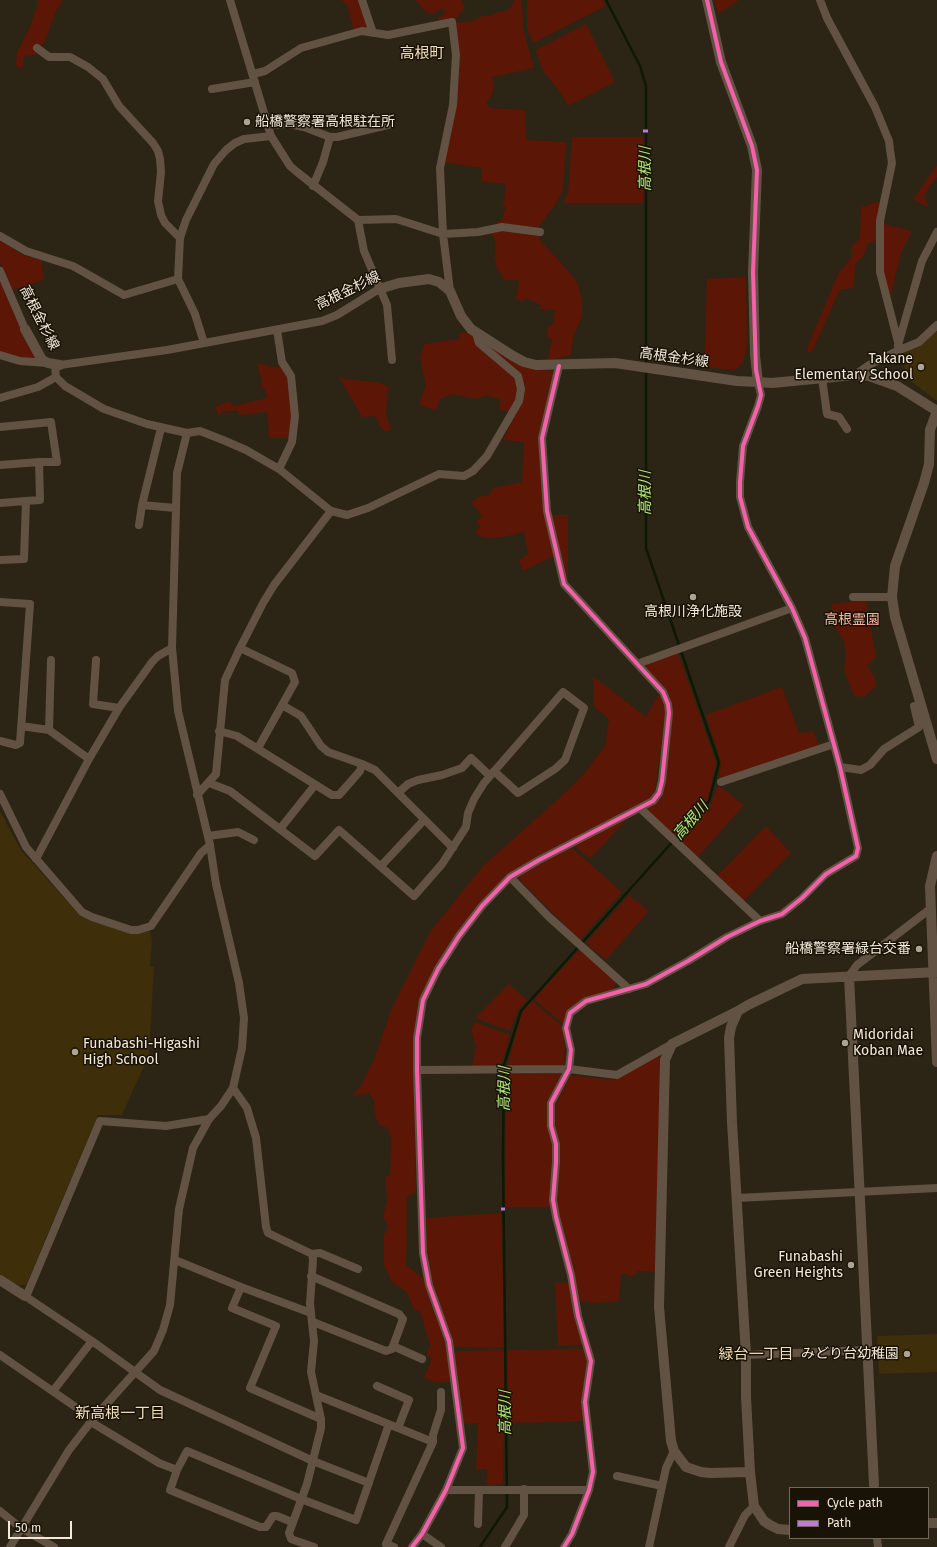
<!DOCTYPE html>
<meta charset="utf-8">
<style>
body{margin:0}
#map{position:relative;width:937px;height:1547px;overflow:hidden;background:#2c2414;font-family:"Fira Sans",sans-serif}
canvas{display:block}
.legend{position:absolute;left:789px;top:1487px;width:140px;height:52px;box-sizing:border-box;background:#191206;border:1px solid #70685a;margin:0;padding:5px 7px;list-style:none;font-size:12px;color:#f3e9d9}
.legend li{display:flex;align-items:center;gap:8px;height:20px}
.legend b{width:20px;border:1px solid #70685a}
.scale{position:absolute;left:8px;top:1521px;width:64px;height:18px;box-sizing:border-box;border:2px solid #f3e9d9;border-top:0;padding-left:5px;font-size:12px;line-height:14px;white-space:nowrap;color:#f3e9d9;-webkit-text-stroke:3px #191206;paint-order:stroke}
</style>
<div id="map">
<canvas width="937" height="1547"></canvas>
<ul class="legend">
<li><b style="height:5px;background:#f560ab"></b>Cycle path</li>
<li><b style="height:5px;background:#bd7bd9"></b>Path</li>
</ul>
<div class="scale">50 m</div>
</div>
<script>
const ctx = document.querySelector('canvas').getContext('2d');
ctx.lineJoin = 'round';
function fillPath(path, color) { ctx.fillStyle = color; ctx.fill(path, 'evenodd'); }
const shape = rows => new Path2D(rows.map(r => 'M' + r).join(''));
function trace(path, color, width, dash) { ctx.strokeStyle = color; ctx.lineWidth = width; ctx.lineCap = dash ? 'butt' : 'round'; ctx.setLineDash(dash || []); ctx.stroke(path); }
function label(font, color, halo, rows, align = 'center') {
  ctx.font = font + ' "Fira Sans","Noto Sans JP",sans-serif'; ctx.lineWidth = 3; ctx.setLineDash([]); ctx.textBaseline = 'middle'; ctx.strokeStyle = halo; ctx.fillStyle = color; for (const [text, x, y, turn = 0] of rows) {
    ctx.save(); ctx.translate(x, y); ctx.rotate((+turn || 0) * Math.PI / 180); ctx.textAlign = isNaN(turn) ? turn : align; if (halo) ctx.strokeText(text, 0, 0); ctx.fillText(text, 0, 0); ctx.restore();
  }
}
fillPath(shape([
 [937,329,937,401,908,379,901,355],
 [0,811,21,850,80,916,131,934,150,931,152,940,150,966,154,967,149,1055,122,1115,98,1115,26,1285,18,1285,0,1275],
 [937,1334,937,1372,879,1374,877,1336]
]), '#3e2e09');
fillPath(shape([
 [37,0,63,0,56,11,45,41,36,55,24,56,23,69,16,66,17,52,29,29,37,7],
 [341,0,360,0,369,30,354,31,347,5],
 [416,0,461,0,465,7,457,18,442,23,437,19,445,14,442,8,433,14,428,13,421,7],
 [514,0,522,0,523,29,534,68,492,77,494,87,491,97,486,102,490,108,525,110,526,140,566,142,563,190,555,205,537,229,539,239,572,275,578,284,582,301,582,316,573,338,571,355,544,362,548,358,552,339,547,337,548,326,553,325,555,310,539,309,541,305,525,298,523,302,516,298,519,280,503,280,501,273,497,269,495,259,495,238,492,236,492,232,499,230,497,222,501,222,506,207,502,205,504,202,506,184,481,181,482,168,444,162,452,131,459,77,460,57,455,23,473,21,482,16,490,16,498,12,507,11,512,6],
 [527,0,602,0,606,6,533,43,527,29],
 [714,0,738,0,738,1,718,14],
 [586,24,615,82,568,106,560,92,543,71,536,50],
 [572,137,643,137,643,203,563,203,568,192],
 [937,165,937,177,924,195,929,208,913,199],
 [880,201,877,240,868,243,864,255,856,263,853,288,840,290,812,352,808,352,807,348,838,274,851,258,851,248,860,238,861,207],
 [884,224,912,231,901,253,889,302,883,270],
 [0,240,23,255,41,260,44,280,12,290,0,262],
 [746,277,747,347,743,363,735,370,704,367,707,279],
 [0,280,35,358,32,360,0,353],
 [460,333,470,333,510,360,534,369,555,371,539,440,544,511,554,556,523,571,519,560,528,554,524,532,504,537,489,538,479,536,475,531,481,526,476,522,482,516,471,502,479,497,489,495,493,488,522,482,524,442,503,440,515,415,499,409,501,400,486,395,477,399,453,394,440,399,436,410,419,405,426,385,420,358,424,344,459,339],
 [257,363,278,368,278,364,288,375,292,416,290,438,269,438,267,412,240,415,238,411,222,411,219,417,215,407,228,401,234,406,267,398,266,392,260,384,262,383],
 [338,375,344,379,376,382,388,386,386,414,391,429,386,432,379,425,376,416,362,417],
 [551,515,568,515,568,583],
 [866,600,876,657,867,666,874,676,876,686,864,697,854,696,844,670,846,655,844,641,832,623,831,604],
 [678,653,716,762,708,801,674,836,645,809,656,801,673,715,643,666],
 [593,676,646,717,659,694,665,706,665,715,655,791,651,799,540,857,477,907,420,1000,414,1070,416,1192,407,1197,406,1265,423,1278,449,1353,450,1382,435,1382,424,1378,432,1358,426,1356,430,1345,420,1311,414,1310,407,1292,391,1281,384,1265,384,1235,388,1226,383,1217,387,1200,385,1178,390,1174,391,1141,388,1128,379,1125,375,1115,374,1101,369,1093,352,1096,362,1084,375,1057,391,1010,430,932,483,866,555,802,584,774,605,746,609,719,594,707],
 [782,687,799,733,813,731,819,745,719,780,721,762,706,715],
 [718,785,744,805,697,858,678,840,712,802],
 [630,816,590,859,575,846],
 [766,826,791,853,743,902,717,876],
 [572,848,622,892,580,940,517,877,540,863],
 [629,895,649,911,606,960,586,943],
 [580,949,616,981,616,984,613,990,568,1011,563,1024,534,999],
 [509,984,527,1000,518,1010,510,1031,475,1018],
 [532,1001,562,1026,565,1049,564,1068,507,1067,522,1011],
 [475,1022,510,1035,501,1067,472,1066,476,1048,471,1029],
 [657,1055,660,1058,656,1272,637,1271,636,1275,628,1276,627,1274,621,1274,619,1301,596,1303,578,1300,556,1201,559,1144,556,1126,556,1104,570,1075,614,1080],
 [506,1073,563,1074,548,1103,553,1145,551,1207,505,1207],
 [501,1213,505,1347,455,1347,452,1345,431,1277,427,1251,426,1218],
 [568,1282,583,1345,558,1346,555,1283],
 [585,1349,588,1355,584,1421,508,1423,508,1350],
 [505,1350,503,1484,487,1485,487,1469,476,1470,478,1423,463,1424,453,1354,459,1351]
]), '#5c1606');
trace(shape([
 [606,0,640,66,646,86,646,365],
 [480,1547,507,1507,503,1155,504,1065,521,1011,709,801,719,763,646,548,646,370]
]), '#0e1903', 2.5);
trace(shape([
 [230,0,271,136,290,166,297,172,358,220,364,251,387,305,392,360],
 [362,0,373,33],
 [820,0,827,18,875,107,889,141,890,150,892,163,880,221,880,272,899,346,897,351,869,365,855,375],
 [37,48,49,57,70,57,88,67,103,79,119,106,153,143,158,151,160,159,161,172,158,201,161,215,165,223,180,238],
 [253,74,265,71,301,48,362,31,388,35,452,22,456,55,453,105,440,168,443,234,450,291],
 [212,89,255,82],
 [268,125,288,124,304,127,330,137,337,137,388,125],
 [313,186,323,162,330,137],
 [358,220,396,219,443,234,478,232,502,227,540,232],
 [0,236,26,251,73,266,124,295,178,279],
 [0,271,25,329],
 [277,330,282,362,291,376,295,416,292,442,279,469],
 [204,343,195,314,178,279,180,238,186,220,214,164,226,150,235,143,244,139,271,136],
 [898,345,922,261,937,232],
 [897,351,919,342,937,325],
 [0,355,20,361,48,363],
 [55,365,56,377,65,386,104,409,147,424,187,433,200,431,223,440,246,450,279,469,331,511,347,515,368,508,439,474,464,476,473,471,487,456,519,401,521,389,518,376,479,343,476,333],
 [60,365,167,350,322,321,337,315,379,289],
 [822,378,827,414,839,417,847,429],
 [0,398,38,387,56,377],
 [0,427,51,422,57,462,39,462,40,500,26,501,24,559,0,560],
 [0,465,39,462],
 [0,503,26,501],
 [142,505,175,508],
 [139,525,142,505,161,428],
 [853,597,892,597],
 [0,602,30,604,20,743,16,745,0,741],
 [240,648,292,673,295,682,258,748],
 [96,660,93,704,119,708],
 [637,664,792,608],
 [21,726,49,730,89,759],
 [49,730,51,660],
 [219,731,237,736,332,795,339,795,360,771,362,764,328,752,321,746,301,716,282,705],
 [362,764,375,770,453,848],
 [840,767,861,770,870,765,884,749,919,727,914,706,921,704],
 [721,782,834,744],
 [209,783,230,791,315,856,339,830,414,896,442,864,466,827,468,813,474,799,484,783,563,692,584,708,565,760,555,769,518,793,494,771],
 [398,793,408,784,418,780,442,775,462,768,471,758,490,776],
 [0,794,26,847,82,912,92,917,131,930,138,930,151,926,201,853,210,845],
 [197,795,216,774,225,680,240,648,263,603,274,585,331,511],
 [640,808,760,921],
 [280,829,315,785],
 [208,836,238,832,254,840],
 [36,859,89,759,119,708,152,662,158,656,172,648],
 [381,866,424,820],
 [510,877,549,917,629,989],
 [849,976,857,965,930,909],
 [417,1070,569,1069,617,1075,672,1044],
 [233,1088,247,1108,256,1138,266,1227,268,1233,312,1254,313,1260,310,1304,314,1341,311,1372,321,1419,321,1428,307,1484,289,1533,291,1539,314,1547],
 [209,1119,166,1126,100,1121,28,1292,25,1296,92,1341,160,1390,313,1461,369,1483],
 [737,1198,937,1188],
 [312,1254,320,1253,358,1269],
 [175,1260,241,1287,232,1308,276,1326,250,1388,321,1419],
 [311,1276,399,1314,403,1319,392,1349,386,1351,313,1322],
 [241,1287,311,1313],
 [393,1346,422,1359],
 [0,1355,93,1419],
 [746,1355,867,1350],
 [377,1386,409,1400,398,1428],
 [53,1391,92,1341],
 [316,1395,433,1442,386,1544,394,1547],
 [91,1422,159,1463,177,1470,170,1490,260,1527,266,1527,273,1516,277,1516,292,1522],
 [433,1442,433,1435,441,1410,441,1392],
 [177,1470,187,1451,301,1499,356,1520,389,1424],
 [617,1476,662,1486],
 [446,1490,589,1490],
 [0,1511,21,1528,54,1547],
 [478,1524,479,1490],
 [422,1534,441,1547],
 [877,1538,878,1547],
 [10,1547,69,1450,93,1419,154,1351,163,1330,170,1305,179,1209,193,1148,209,1119,221,1106,233,1088,242,1048,244,1018,239,983,216,884,210,845,178,711,172,648,177,473,187,433],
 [412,1547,422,1534,446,1490,463,1448,449,1341,429,1285,423,1253,417,1070,417,1038,423,1000,438,969,459,936,482,906,510,877,539,860,653,801,659,793,662,781,669,713,668,704,663,692,564,584,547,511,542,438,559,366],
 [505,1547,524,1515,524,1489],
 [564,1547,572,1534,589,1490,593,1472,585,1402,591,1361,578,1316,571,1275,556,1217,553,1200,556,1162,556,1144,551,1126,551,1103,569,1069,571,1050,566,1028,570,1013,586,1001,646,984,688,961,727,937,760,921,782,914,802,898,826,874,856,856,858,848,840,767,805,638,792,608,748,527,740,497,740,482,743,446,758,406,761,395,758,382],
 [649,1547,666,1468,674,1451],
 [729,1547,745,1515,754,1506]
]), '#625244', 8);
trace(shape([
 [707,0,721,62,752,146,757,170,753,272,755,355,758,382],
 [379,289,399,283,429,279,439,282,450,291,461,316,471,329,513,356,524,362,536,365,615,363,737,381,758,382,772,383,855,375,869,376,897,386,937,411],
 [25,329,42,360,48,363,60,365],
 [937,411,930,430,929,464,924,483,895,566,892,597,895,617,937,759],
 [937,856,930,886,937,1062],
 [849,976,874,1485],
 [738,1011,672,1044,665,1060,659,1307,671,1441,674,1451,686,1467,701,1472,710,1473,750,1472],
 [0,1280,25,1296],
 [928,1523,937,1523],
 [790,1530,778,1529,770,1525,764,1521,754,1506,750,1472,746,1397,746,1355,732,1122,729,1038,731,1027,738,1011,748,1005,802,979,937,972]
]), '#625244', 10);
trace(shape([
 [643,131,648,131],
 [642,510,650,510],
 [501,1209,505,1209]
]), '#bd7bd9', 3, [6, 3]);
trace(shape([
 [412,1547,422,1534,446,1490,463,1448,449,1341,429,1285,423,1253,417,1070,417,1038,423,1000,438,969,459,936,482,906,510,877,539,860,653,801,659,793,662,781,669,713,668,704,663,692,564,584,547,511,542,438,559,366],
 [564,1547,572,1534,589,1490,593,1472,585,1402,591,1361,578,1316,571,1275,556,1217,553,1200,556,1162,556,1144,551,1126,551,1103,569,1069,571,1050,566,1028,570,1013,586,1001,646,984,688,961,727,937,760,921,782,914,802,898,826,874,856,856,858,848,840,767,805,638,792,608,748,527,740,497,740,482,743,446,758,406,761,395,756,370,753,272,757,170,752,146,721,62,707,0]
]), '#f560ab', 4);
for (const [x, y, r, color] of [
 [247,122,4,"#ada494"],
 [921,367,4,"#ada494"],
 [693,597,4,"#ada494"],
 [919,949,4,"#ada494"],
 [845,1043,4,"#ada494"],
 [75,1052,4,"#ada494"],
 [851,1265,4,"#ada494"],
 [907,1354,4,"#ada494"]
]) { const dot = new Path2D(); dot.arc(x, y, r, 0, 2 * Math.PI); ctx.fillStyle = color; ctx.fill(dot); trace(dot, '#191206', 1.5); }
label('14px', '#f3e9d9', '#191206', [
 ["船橋警察署高根駐在所",255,122,"left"],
 ["Takane",913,359],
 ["Elementary School",913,375],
 ["高根川浄化施設",693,612,"center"],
 ["船橋警察署緑台交番",911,949],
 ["Midoridai",853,1035,"left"],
 ["Koban Mae",853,1051,"left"],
 ["Funabashi-Higashi",83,1044,"left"],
 ["High School",83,1060,"left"],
 ["Funabashi",843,1257],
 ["Green Heights",843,1273],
 ["みどり台幼稚園",899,1354]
], 'right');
label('14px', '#f3e9d9', '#191206', [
 ["高根金杉線",348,291,-26],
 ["高根金杉線",39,318,63],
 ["高根金杉線",674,358,8]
]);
label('14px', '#feb3a2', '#191206', [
 ["高根霊園",852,620]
]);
label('15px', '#f2dfbd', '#191206', [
 ["高根町",422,54],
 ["緑台一丁目",756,1355],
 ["新高根一丁目",120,1414]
]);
label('italic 15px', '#aee879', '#191206', [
 ["高根川",646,169,-90],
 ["高根川",646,493,-90],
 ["高根川",691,821,-49],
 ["高根川",505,1089,-89],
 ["高根川",506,1413,-90]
]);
</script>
